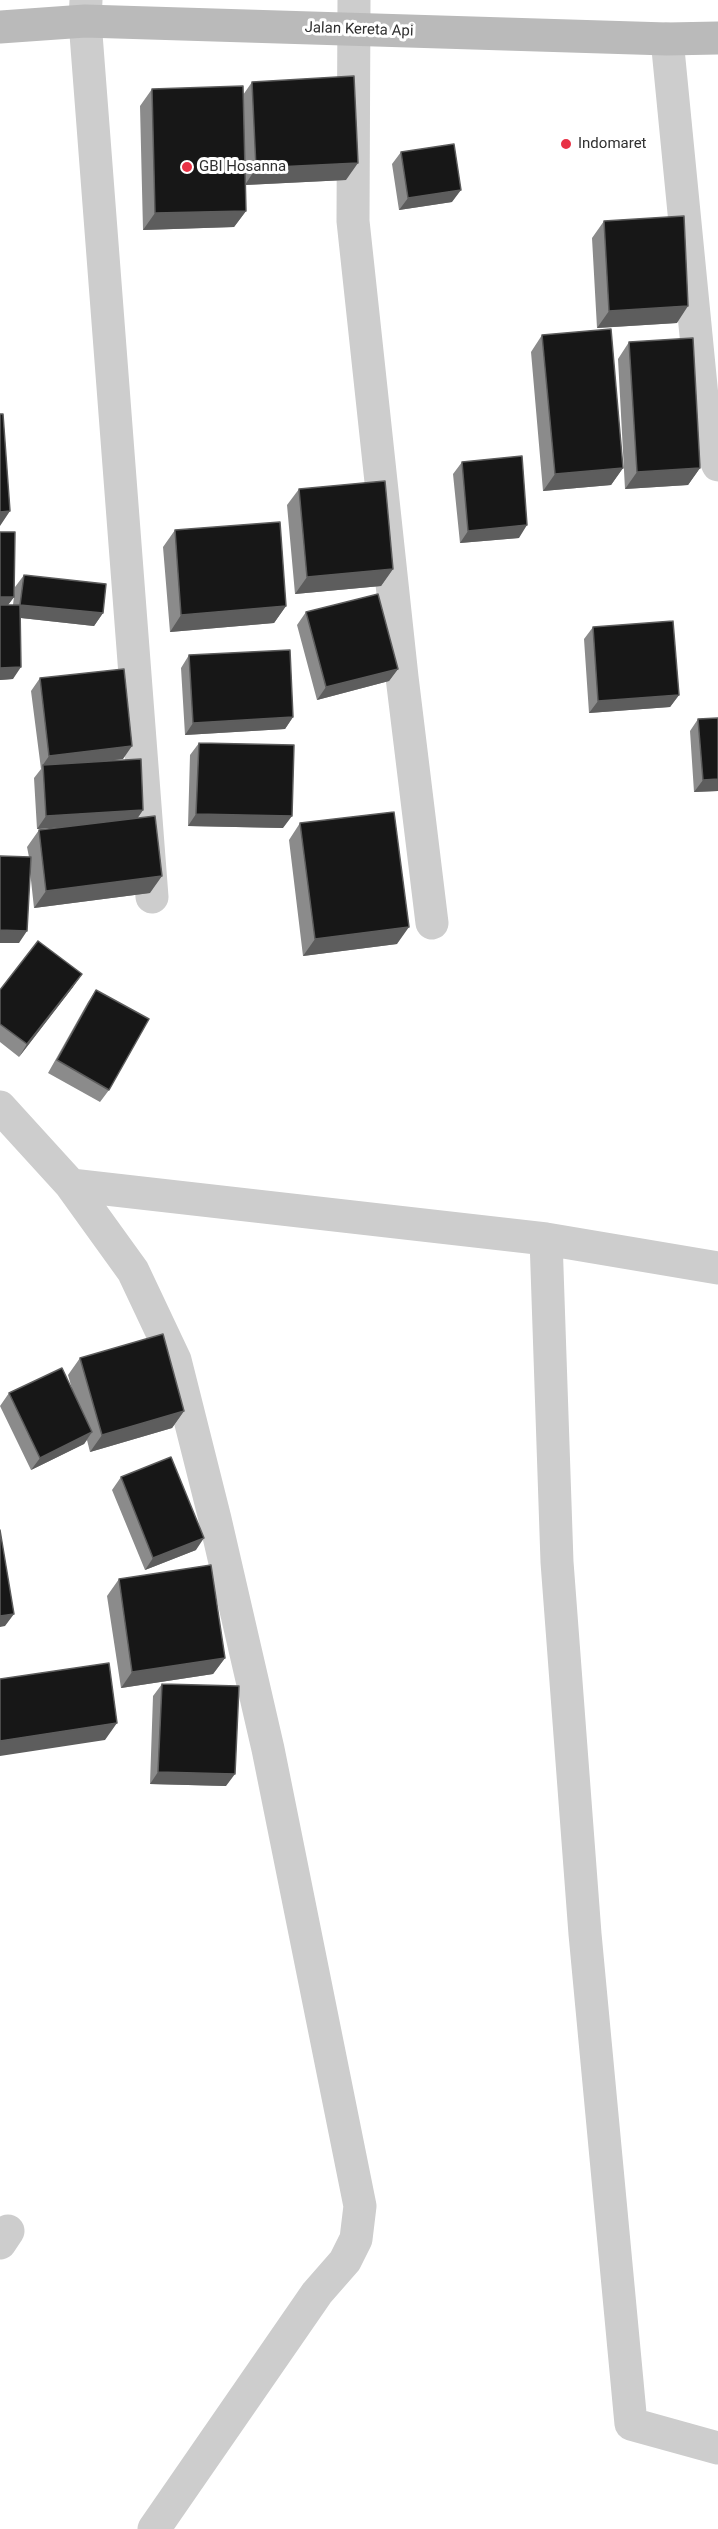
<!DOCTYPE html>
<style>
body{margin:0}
canvas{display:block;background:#fff}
</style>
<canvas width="718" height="2529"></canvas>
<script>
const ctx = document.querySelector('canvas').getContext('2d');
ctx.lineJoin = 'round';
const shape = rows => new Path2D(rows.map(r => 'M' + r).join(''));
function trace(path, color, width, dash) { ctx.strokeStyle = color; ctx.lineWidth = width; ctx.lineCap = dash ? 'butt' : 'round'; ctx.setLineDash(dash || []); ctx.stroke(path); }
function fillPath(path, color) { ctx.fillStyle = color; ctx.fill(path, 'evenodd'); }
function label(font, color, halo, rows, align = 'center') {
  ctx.font = font + ' Roboto,sans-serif'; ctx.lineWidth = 6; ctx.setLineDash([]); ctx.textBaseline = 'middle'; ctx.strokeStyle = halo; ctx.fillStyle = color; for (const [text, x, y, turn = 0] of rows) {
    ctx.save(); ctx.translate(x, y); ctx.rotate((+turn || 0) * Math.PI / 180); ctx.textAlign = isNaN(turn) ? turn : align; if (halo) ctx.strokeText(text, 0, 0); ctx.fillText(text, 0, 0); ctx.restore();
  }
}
trace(shape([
 [86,0,85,21,152,897],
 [354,0,353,221,402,677,432,923],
 [667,39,705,427,711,449,718,465],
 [0,1107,71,1185,133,1271,175,1360,215,1519,268,1749,360,2206,356,2239,345,2261,317,2293,154,2529],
 [71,1185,546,1239,718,1268],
 [546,1239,557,1562,585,1934,631,2424,718,2448],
 [0,2243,8,2231]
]), '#cdcdcd', 33);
trace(shape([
 [0,27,85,21,667,39,718,38]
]), '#bababa', 33);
fillPath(shape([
 [252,82,346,180,245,185,246,211,234,227,143,230,140,106,152,89,243,95],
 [401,152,452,202,399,210,392,164],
 [604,221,677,323,597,328,592,238],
 [542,335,623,468,611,485,543,491,531,352],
 [629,342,700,468,688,485,625,489,618,359],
 [462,462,519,538,460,543,453,474],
 [299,489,393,569,381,586,295,594,287,505],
 [175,530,286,606,274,623,170,632,163,547],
 [0,532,14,597,8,605,13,605,15,587,24,575,103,613,94,626,21,618,13,679,0,680],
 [306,612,398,669,389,681,317,700,297,625],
 [593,627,679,695,670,707,589,713,584,639],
 [189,655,293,717,285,729,185,735,181,668],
 [40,678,123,759,100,762,143,810,137,818,150,893,34,908,30,871,19,943,0,943,0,856,29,857,27,847,39,830,76,826,37,829,34,778,41,769,31,691],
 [698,719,718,791,694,792,690,731],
 [199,743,283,828,188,826,190,755],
 [300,823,397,944,303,956,289,840],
 [73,987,19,1057,0,1042,0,990],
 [96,990,109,1090,100,1102,48,1073,88,1002],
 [80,1358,184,1411,172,1428,90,1452,87,1440,84,1444,31,1470,0,1406,9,1393,72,1389,68,1375],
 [121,1477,196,1550,145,1570,112,1490],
 [119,1579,225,1658,213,1674,121,1688,107,1596],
 [162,1684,226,1786,150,1784,153,1696]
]), '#8b8b8b');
fillPath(shape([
 [358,163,346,180,245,185,256,168],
 [461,190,452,202,399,210,408,198],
 [246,211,234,227,143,230,155,213],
 [688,306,677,323,597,328,609,311],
 [623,468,611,485,543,491,555,474],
 [700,468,688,485,625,489,637,472],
 [10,511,0,526,0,512],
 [527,525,519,538,460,543,468,531],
 [393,569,381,586,295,594,307,577],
 [0,597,14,597,5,609,0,609],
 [20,605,103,613,94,626,12,617],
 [286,606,274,623,170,632,181,615],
 [21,667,13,679,0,680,0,668],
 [398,669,389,681,317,700,326,687],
 [679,695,670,707,589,713,598,701],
 [293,717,285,729,185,735,193,723],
 [132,746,123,759,43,768,43,765,40,769,49,756],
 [718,779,718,791,694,792,703,780],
 [143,810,135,822,37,829,46,816],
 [196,814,292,816,283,828,188,826],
 [162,876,150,893,34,908,46,891],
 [409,927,397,944,303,956,315,939],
 [0,930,27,931,19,943,0,943],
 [82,974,73,987,19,1057,27,1044],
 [184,1411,172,1428,90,1452,102,1435],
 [92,1432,84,1444,31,1470,40,1458],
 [204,1538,196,1550,145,1570,153,1558],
 [14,1614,5,1626,0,1627,0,1616],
 [225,1658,213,1674,121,1688,132,1672],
 [117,1723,105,1740,0,1756,0,1741],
 [158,1772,235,1774,226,1786,150,1784]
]), '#5d5d5d');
const building = shape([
 [354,76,358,163,256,168,252,82,354,76],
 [243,86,246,211,155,213,152,89,243,86],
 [454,144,461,190,408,198,401,152,454,144],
 [684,216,688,306,609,311,604,221,684,216],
 [611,329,623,468,555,474,542,335,611,329],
 [693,338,700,468,637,472,629,342,693,338],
 [0,414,3,414,10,511,0,512,0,414],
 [522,456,527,525,468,531,462,462,522,456],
 [385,481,393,569,307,577,299,489,385,481],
 [280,522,286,606,181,615,175,530,280,522],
 [0,532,15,532,14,597,0,597,0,532],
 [24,575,106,584,103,613,20,605,24,575],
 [378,594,398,669,326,687,306,612,378,594],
 [0,605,20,605,21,667,0,668,0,605],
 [673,621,679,695,598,701,593,627,673,621],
 [290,650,293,717,193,723,189,655,290,650],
 [124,669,132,746,49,756,40,678,124,669],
 [718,718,718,779,703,780,698,719,718,718],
 [199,743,294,745,292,816,196,814,199,743],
 [141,759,143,810,46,816,43,765,141,759],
 [394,812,409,927,315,939,300,823,394,812],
 [155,816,162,876,46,891,39,830,155,816],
 [0,856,31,857,27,931,0,930,0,856],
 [38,941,82,974,27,1044,0,1024,0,990,38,941],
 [96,990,149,1019,109,1090,57,1060,96,990],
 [163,1334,184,1411,102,1435,80,1358,163,1334],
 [62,1368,92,1432,40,1458,9,1393,62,1368],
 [171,1457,204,1538,153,1558,121,1477,171,1457],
 [0,1530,14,1614,0,1616,0,1530],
 [211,1565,225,1658,132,1672,119,1579,211,1565],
 [109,1663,117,1723,0,1741,0,1679,109,1663],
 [162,1684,239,1686,235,1774,158,1772,162,1684]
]);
fillPath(building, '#171717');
trace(building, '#5d5d5d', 1.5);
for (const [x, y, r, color] of [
 [566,144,6,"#e83145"],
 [187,167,6,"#e83145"]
]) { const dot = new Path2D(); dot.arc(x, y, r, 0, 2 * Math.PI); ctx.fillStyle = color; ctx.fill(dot); trace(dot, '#fff', 2); }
label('15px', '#303030', '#fff', [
 ["Jalan Kereta Api",359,30,2]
]);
label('15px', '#303030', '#fff', [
 ["Indomaret",578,144],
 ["GBI Hosanna",199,167]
], 'left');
</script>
